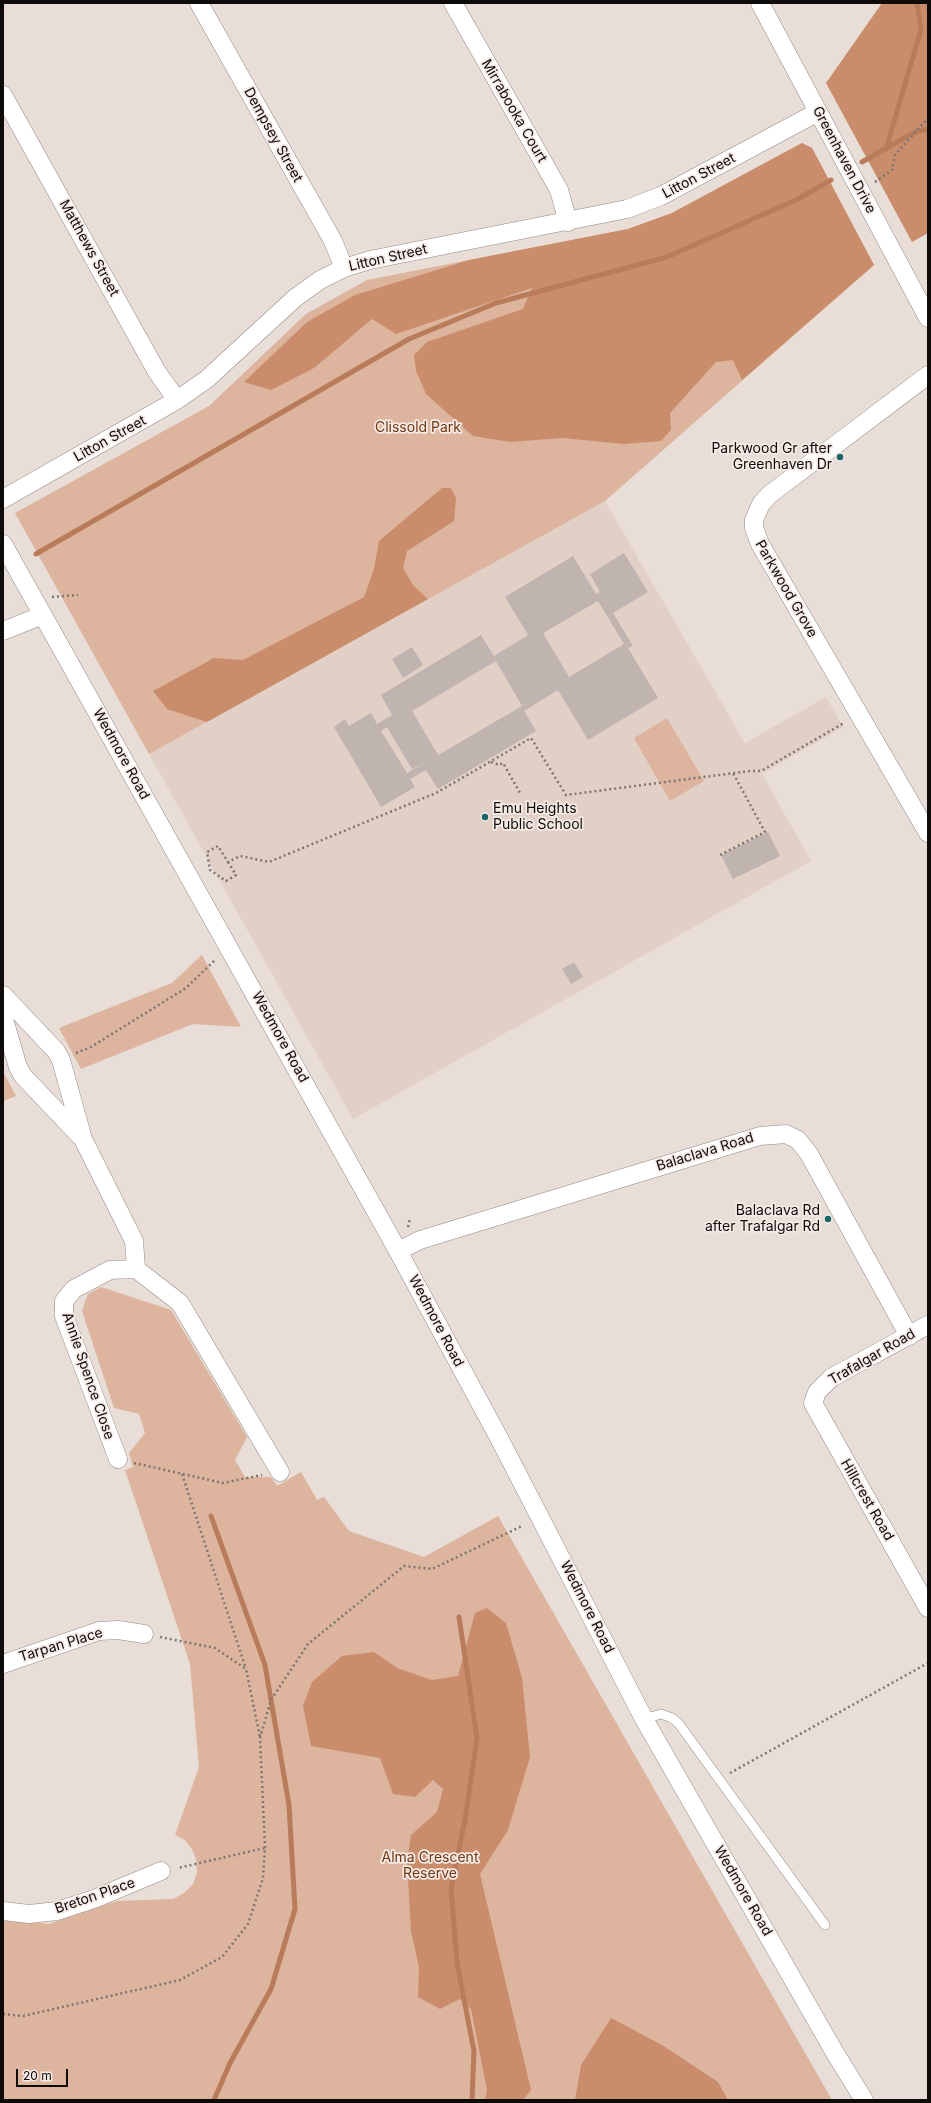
<!DOCTYPE html>
<style>
body{margin:0}
#map{position:relative;width:931px;height:2103px;overflow:hidden;background:#e8ddd7;font-family:Inter,sans-serif}
canvas{display:block}
.frame{position:absolute;inset:0;border:4px solid #0e0b09;pointer-events:none}
.scale{position:absolute;left:16px;top:2069px;width:52px;height:18px;box-sizing:border-box;border:2px solid #0e0b09;border-top:0;padding-left:5px;font-size:12px;line-height:14px;white-space:nowrap;color:#0e0b09;-webkit-text-stroke:3px #f5eae5;paint-order:stroke}
</style>
<div id="map">
<canvas width="931" height="2103"></canvas>
<div class="frame"></div>
<div class="scale">20 m</div>
</div>
<script>
const ctx = document.querySelector('canvas').getContext('2d');
ctx.lineJoin = 'round';
function fillPath(path, color) { ctx.fillStyle = color; ctx.fill(path, 'evenodd'); }
const shape = rows => new Path2D(rows.map(r => 'M' + r).join(''));
function trace(path, color, width, dash) { ctx.strokeStyle = color; ctx.lineWidth = width; ctx.lineCap = dash ? 'butt' : 'round'; ctx.setLineDash(dash || []); ctx.stroke(path); }
function label(font, color, halo, rows, align = 'center') {
  ctx.font = font + ' Inter,sans-serif'; ctx.lineWidth = 3.5; ctx.setLineDash([]); ctx.textBaseline = 'middle'; ctx.strokeStyle = halo; ctx.fillStyle = color; for (const [text, x, y, turn = 0] of rows) {
    ctx.save(); ctx.translate(x, y); ctx.rotate((+turn || 0) * Math.PI / 180); ctx.textAlign = isNaN(turn) ? turn : align; if (halo) ctx.strokeText(text, 0, 0); ctx.fillText(text, 0, 0); ctx.restore();
  }
}
fillPath(shape([
 [605,501,745,743,826,697,843,727,762,774,811,861,353,1119,149,754]
]), '#e2d0c6');
fillPath(shape([
 [802,143,812,148,874,265,605,501,149,754,15,513,209,406,306,314,367,280,628,229,672,213],
 [667,718,704,781,670,801,634,738],
 [202,955,241,1027,193,1024,81,1069,59,1028,172,983],
 [3,1072,16,1096,3,1101],
 [101,1287,171,1310,247,1437,235,1460,245,1477,271,1477,277,1486,301,1472,317,1500,324,1497,349,1531,424,1557,498,1516,832,2100,3,2100,3,1919,49,1924,117,1901,173,1899,184,1893,193,1884,197,1872,196,1859,192,1849,185,1840,175,1835,199,1767,190,1664,125,1470,133,1467,129,1453,145,1433,139,1414,114,1408,82,1311,88,1294]
]), '#ddb49d');
fillPath(shape([
 [882,3,928,3,928,233,912,242,826,83],
 [802,143,812,148,874,265,742,380,733,360,716,362,670,413,671,430,661,441,624,444,562,438,510,442,473,436,426,394,416,371,414,355,427,342,523,309,532,288,396,334,372,319,314,368,271,390,244,382,307,322,355,295,469,260,628,229,672,213],
 [442,488,451,488,456,498,454,521,407,551,403,568,413,585,428,599,207,722,167,709,153,691,214,658,243,660,364,597,374,569,379,541],
 [487,1608,506,1623,522,1678,530,1757,508,1830,480,1874,531,2090,523,2100,485,2100,487,2090,471,2009,460,1999,440,2009,418,1997,419,1967,411,1931,407,1862,411,1835,437,1812,443,1789,433,1780,415,1797,393,1794,380,1758,311,1746,303,1706,312,1682,342,1656,374,1652,397,1668,432,1680,458,1676,475,1613],
 [611,2018,662,2045,718,2082,728,2100,575,2100,581,2065]
]), '#ca8d6b');
trace(shape([
 [886,149,921,30,917,3],
 [862,162,915,132,928,129],
 [36,554,409,339,496,303,667,257,796,200,831,180],
 [211,1516,265,1665,289,1805,295,1909,271,1989,230,2063,214,2100],
 [459,1617,477,1738,465,1820,451,1889,457,1963,474,2051,472,2100]
]), '#b87c5b', 5);
fillPath(shape([
 [624,553,648,592,613,613,633,646,628,648,658,698,588,740,558,690,524,711,536,731,438,789,426,770,410,779,415,787,381,807,334,727,345,719,349,726,371,713,377,724,392,715,381,695,481,635,494,656,528,635,505,597,573,556,596,594,600,592,590,574],
 [598,601,624,644,569,677,543,633],
 [496,661,522,706,438,755,412,711],
 [387,727,412,769,429,760,407,773,381,731],
 [412,647,423,665,403,678,392,659],
 [768,832,780,856,733,879,721,855],
 [574,962,583,977,571,984,562,969]
]), '#bfb4af');
const service = shape([
 [644,1719,661,1714,672,1718,679,1724,825,1925]
]);
const minor = shape([
 [199,3,333,241,344,268],
 [453,3,559,190,568,222],
 [760,3,928,318],
 [3,95,157,372,177,400],
 [928,375,769,495,761,504,754,520,754,528,760,544,928,833],
 [3,499,177,400,207,379,295,298,320,280,344,268,370,260,627,209,661,196,818,112],
 [3,544,398,1251,499,1438,644,1719,835,2053,864,2100],
 [3,631,43,615],
 [3,995,56,1051,61,1060,83,1139,134,1241,136,1269],
 [3,1016,18,1067,23,1076,81,1137],
 [398,1251,420,1240,760,1136,786,1134,798,1140,809,1154,909,1336],
 [136,1269,180,1303,280,1472],
 [928,1325,831,1378,817,1392,813,1403,928,1608],
 [118,1459,64,1316,64,1301,74,1289,110,1270,136,1269],
 [3,1664,99,1631,118,1630,144,1634],
 [3,1911,29,1914,57,1911,94,1899,161,1871]
]);
trace(service, '#938984', 10);
trace(minor, '#938984', 19);
trace(shape([
 [875,182,892,170,895,155,928,118],
 [52,597,78,595],
 [491,762,499,765,503,763,520,793],
 [720,855,765,832,733,773],
 [228,862,236,875,226,881,210,870,207,852,218,846,228,862,240,856,269,862,436,793,531,738,566,795,750,771,761,771,844,723],
 [76,1053,91,1047,186,988,215,960],
 [408,1227,410,1218],
 [134,1463,223,1483,262,1475],
 [182,1474,246,1669],
 [160,1637,215,1648,246,1669,260,1737],
 [730,1773,928,1663],
 [265,1848,260,1738,271,1700,308,1644,404,1566,432,1569,522,1526],
 [3,2014,23,2016,180,1980,222,1957,248,1924,263,1878,265,1848,178,1868]
]), '#7c7571', 2.5, [2, 3]);
trace(service, '#fff', 9);
trace(minor, '#fff', 18);
for (const [x, y, r, color] of [
 [840,457,4,"#19676b"],
 [485,817,4,"#19676b"],
 [828,1219,4,"#19676b"]
]) { const dot = new Path2D(); dot.arc(x, y, r, 0, 2 * Math.PI); ctx.fillStyle = color; ctx.fill(dot); trace(dot, '#f5eae5', 1.5); }
label('14px', '#0e0b09', '#f5eae5', [
 ["Mirrabooka Court",514,111,60],
 ["Dempsey Street",273,135,61],
 ["Greenhaven Drive",844,160,62],
 ["Litton Street",699,176,-28],
 ["Matthews Street",89,248,61],
 ["Litton Street",388,258,-13],
 ["Litton Street",110,439,-29],
 ["Parkwood Grove",786,589,60],
 ["Wedmore Road",121,754,61],
 ["Wedmore Road",280,1037,61],
 ["Balaclava Road",705,1152,-17],
 ["Wedmore Road",436,1321,62],
 ["Trafalgar Road",872,1357,-30],
 ["Annie Spence Close",88,1376,71],
 ["Hillcrest Road",867,1500,60],
 ["Wedmore Road",587,1607,63],
 ["Tarpan Place",61,1645,-17],
 ["Wedmore Road",743,1891,60],
 ["Breton Place",95,1896,-19]
]);
label('14px', '#703711', '#f5eae5', [
 ["Clissold Park",418,428],
 ["Alma Crescent",430,1858],
 ["Reserve",430,1874]
]);
label('14px', '#0e0b09', '#f5eae5', [
 ["Parkwood Gr after",832,449],
 ["Greenhaven Dr",832,465],
 ["Emu Heights",493,809,"left"],
 ["Public School",493,825,"left"],
 ["Balaclava Rd",820,1211],
 ["after Trafalgar Rd",820,1227]
], 'right');
</script>
